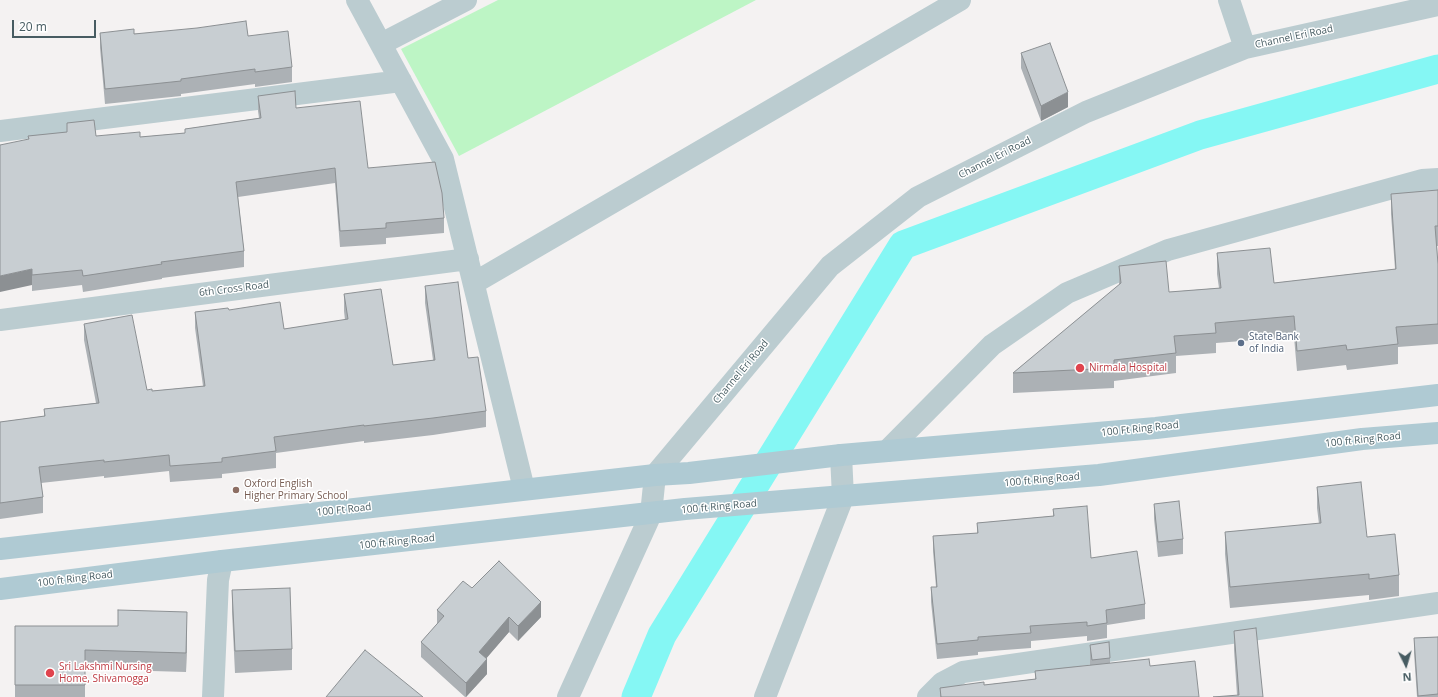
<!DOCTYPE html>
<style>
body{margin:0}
#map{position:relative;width:1438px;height:697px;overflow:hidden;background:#f4f2f2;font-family:"Open Sans",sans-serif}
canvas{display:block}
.north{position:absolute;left:1386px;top:645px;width:40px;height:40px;-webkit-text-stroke:3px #fff;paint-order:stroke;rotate:175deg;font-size:11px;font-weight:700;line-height:16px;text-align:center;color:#475c62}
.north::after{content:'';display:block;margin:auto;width:14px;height:18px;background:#475c62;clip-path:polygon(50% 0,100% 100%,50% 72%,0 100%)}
.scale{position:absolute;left:12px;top:20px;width:84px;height:18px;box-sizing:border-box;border:2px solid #475c62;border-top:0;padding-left:5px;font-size:12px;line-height:14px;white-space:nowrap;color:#475c62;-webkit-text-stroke:3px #fff;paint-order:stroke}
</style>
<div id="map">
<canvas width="1438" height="697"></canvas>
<div class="north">N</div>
<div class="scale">20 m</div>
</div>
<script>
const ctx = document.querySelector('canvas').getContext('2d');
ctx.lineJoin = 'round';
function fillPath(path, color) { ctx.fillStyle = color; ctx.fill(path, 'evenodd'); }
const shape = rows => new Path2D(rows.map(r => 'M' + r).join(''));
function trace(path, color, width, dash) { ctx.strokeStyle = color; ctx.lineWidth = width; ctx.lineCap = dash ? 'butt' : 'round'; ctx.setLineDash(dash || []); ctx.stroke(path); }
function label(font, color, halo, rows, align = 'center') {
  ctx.font = font + ' "Open Sans",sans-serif'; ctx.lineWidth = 3; ctx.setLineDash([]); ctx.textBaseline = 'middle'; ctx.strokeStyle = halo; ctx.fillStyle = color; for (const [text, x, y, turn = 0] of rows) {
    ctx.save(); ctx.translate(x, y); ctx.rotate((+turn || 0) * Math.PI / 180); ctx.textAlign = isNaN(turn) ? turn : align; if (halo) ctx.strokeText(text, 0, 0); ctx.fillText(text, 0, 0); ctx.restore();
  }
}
fillPath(shape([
 [498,0,756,0,459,156,401,49]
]), '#bdf5c5');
trace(shape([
 [636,697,662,635,903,245,1200,135,1438,69]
]), '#85f7f4', 29);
trace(shape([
 [357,0,443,159,524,489],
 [1229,0,1245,48],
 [381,44,466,0],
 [0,131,401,81],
 [474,283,960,0],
 [0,320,468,259],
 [887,451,992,345,1067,293,1168,250,1422,180,1438,179],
 [213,697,218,580,222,561],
 [568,697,651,514,655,475,830,266,918,197,1086,112,1245,48,1438,5],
 [765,697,843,497,841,455],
 [928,697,942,683,963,672,1438,603]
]), '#bbccd0', 22);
trace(shape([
 [0,549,655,475,689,473,841,455,1156,428,1438,395],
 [0,589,222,561,685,509,1099,475,1362,439,1438,433]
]), '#afcad3', 22);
fillPath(shape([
 [100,33,248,36,292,67,292,82,255,87,255,84,181,94,181,96,105,104,100,48],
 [1021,53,1068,107,1041,121,1021,68],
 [258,96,296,108,368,168,444,218,444,233,386,238,386,244,340,247,335,183,238,197,244,251,244,267,162,278,162,279,83,292,82,285,32,291,32,285,28,136,67,132,67,123,96,136,140,137,185,133,185,129,259,118,258,111],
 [1438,190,1438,246,1437,246,1438,264,1438,344,1398,347,1398,364,1347,370,1346,365,1297,371,1294,337,1216,343,1216,353,1176,356,1176,373,1114,381,1114,388,1013,393,1013,373,1119,285,1119,266,1169,292,1219,288,1217,274,1217,253,1274,283,1395,269,1391,214,1391,194],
 [425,286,468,358,486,411,486,427,433,435,364,443,364,441,276,453,276,468,222,474,222,478,170,482,169,471,104,478,104,476,41,483,43,497,43,513,0,519,0,422,44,416,44,409,96,403,84,340,84,324,147,390,152,391,203,386,195,328,195,312,229,310,284,329,345,320,344,311,344,294,393,365,433,360,425,303],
 [1317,487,1367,537,1399,575,1399,596,1369,600,1369,595,1230,608,1225,554,1225,532,1319,524,1317,508],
 [1154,504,1183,539,1183,554,1158,557,1154,519],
 [1053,509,1091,558,1145,604,1145,619,1107,625,1107,638,1087,641,1087,636,1031,641,1031,648,978,652,978,655,937,659,931,602,931,587,936,587,933,551,933,536,977,533,977,523,1053,516],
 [472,588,541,617,518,641,509,632,486,658,487,674,466,697,465,697,421,657,421,642,437,624,437,610],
 [232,590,292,649,292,670,235,673,232,612],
 [15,626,187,631,186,672,85,669,85,697,15,697],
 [1234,631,1263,697,1237,695,1234,650],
 [1438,637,1438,697,1417,697,1414,653,1414,638],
 [1090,645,1110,658,1110,663,1150,666,1199,697,940,697,940,688,984,685,1035,679,1035,671,1090,665]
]), '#acb1b5');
fillPath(shape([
 [1068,92,1068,107,1041,121,1041,106],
 [32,269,32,285,0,292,0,276],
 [541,602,541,617,518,641,518,626],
 [187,612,187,631,186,672,186,653],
 [509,617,509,632,479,667,479,652],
 [487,659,487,674,466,697,466,683]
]), '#8c9093');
const building = shape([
 [246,21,248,36,288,31,292,67,255,72,255,69,181,79,181,81,105,89,100,33,134,29,134,34,197,28,246,21],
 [1050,43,1068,92,1041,106,1021,53,1050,43],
 [295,91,296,108,360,101,368,168,435,162,442,193,444,218,386,223,386,228,340,231,335,168,236,182,244,251,161,262,162,264,83,276,82,270,32,275,32,269,0,276,0,145,29,139,28,136,67,132,67,123,94,120,96,136,140,132,140,137,185,133,185,129,261,118,258,96,295,91],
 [1438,190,1438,226,1435,226,1438,264,1438,324,1396,327,1398,344,1347,350,1346,345,1297,351,1294,316,1215,323,1216,333,1174,336,1176,353,1114,360,1114,368,1013,373,1121,283,1119,266,1166,261,1169,292,1221,288,1217,253,1270,248,1274,283,1396,269,1391,194,1438,190],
 [458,282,468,358,478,357,486,411,433,418,364,426,364,425,274,437,276,451,222,458,222,462,170,466,169,455,104,462,104,460,39,467,43,497,0,503,0,422,45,416,44,409,99,403,84,324,132,315,147,390,152,389,152,391,205,386,195,312,228,308,229,310,280,302,284,329,348,319,344,294,381,289,393,365,435,360,425,286,458,282],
 [1361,482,1367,537,1395,534,1399,575,1369,579,1369,574,1230,587,1225,532,1321,523,1317,487,1361,482],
 [1179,501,1183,539,1158,542,1154,504,1179,501],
 [1087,506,1091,558,1137,551,1145,604,1106,610,1107,623,1087,626,1087,622,1030,626,1031,633,978,637,978,640,937,644,931,587,937,587,933,536,978,533,977,523,1054,516,1053,509,1087,506],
 [499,561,541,602,518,626,509,617,479,652,487,659,466,683,421,642,444,616,437,610,463,581,472,588,499,561],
 [290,588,292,649,235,651,232,590,290,588],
 [118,610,187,612,186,653,85,650,85,685,15,685,15,626,118,626,118,610],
 [1256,628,1263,697,1213,697,1239,695,1234,631,1256,628],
 [1438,637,1438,694,1418,696,1414,638,1438,637],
 [1109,642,1110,658,1092,660,1090,645,1109,642],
 [365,650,423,697,326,697,365,650],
 [1149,659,1150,666,1195,661,1199,697,941,697,940,688,984,682,984,685,1036,679,1035,671,1149,659]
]);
fillPath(building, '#c8ced2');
trace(building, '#8c9093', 1);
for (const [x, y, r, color] of [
 [1241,343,4,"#5c6f8a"],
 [1080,368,5,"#e0444e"],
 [236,490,4,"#8d6e63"],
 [50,673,5,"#e0444e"]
]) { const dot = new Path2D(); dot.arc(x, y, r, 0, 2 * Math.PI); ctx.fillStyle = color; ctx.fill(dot); trace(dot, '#fff', 1.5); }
label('10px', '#475c62', '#fff', [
 ["Channel Eri Road",1294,37,-12],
 ["Channel Eri Road",995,158,-27],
 ["6th Cross Road",234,289,-7],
 ["Channel Eri Road",741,372,-50],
 ["100 Ft Ring Road",1140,429,-6],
 ["100 ft Ring Road",1363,440,-6],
 ["100 ft Ring Road",1042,480,-5],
 ["100 ft Ring Road",719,507,-5],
 ["100 Ft Road",344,510,-6],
 ["100 ft Ring Road",397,542,-6],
 ["100 ft Ring Road",75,579,-7]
]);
label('10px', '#4e5e75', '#fff', [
 ["State Bank",1249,337],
 ["of India",1249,349]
], 'left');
label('10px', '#be3a42', '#fff', [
 ["Nirmala Hospital",1089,368],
 ["Sri Lakshmi Nursing",59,667],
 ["Home, Shivamogga",59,679]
], 'left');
label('10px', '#785e54', '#fff', [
 ["Oxford English",244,484],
 ["Higher Primary School",244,496]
], 'left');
</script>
